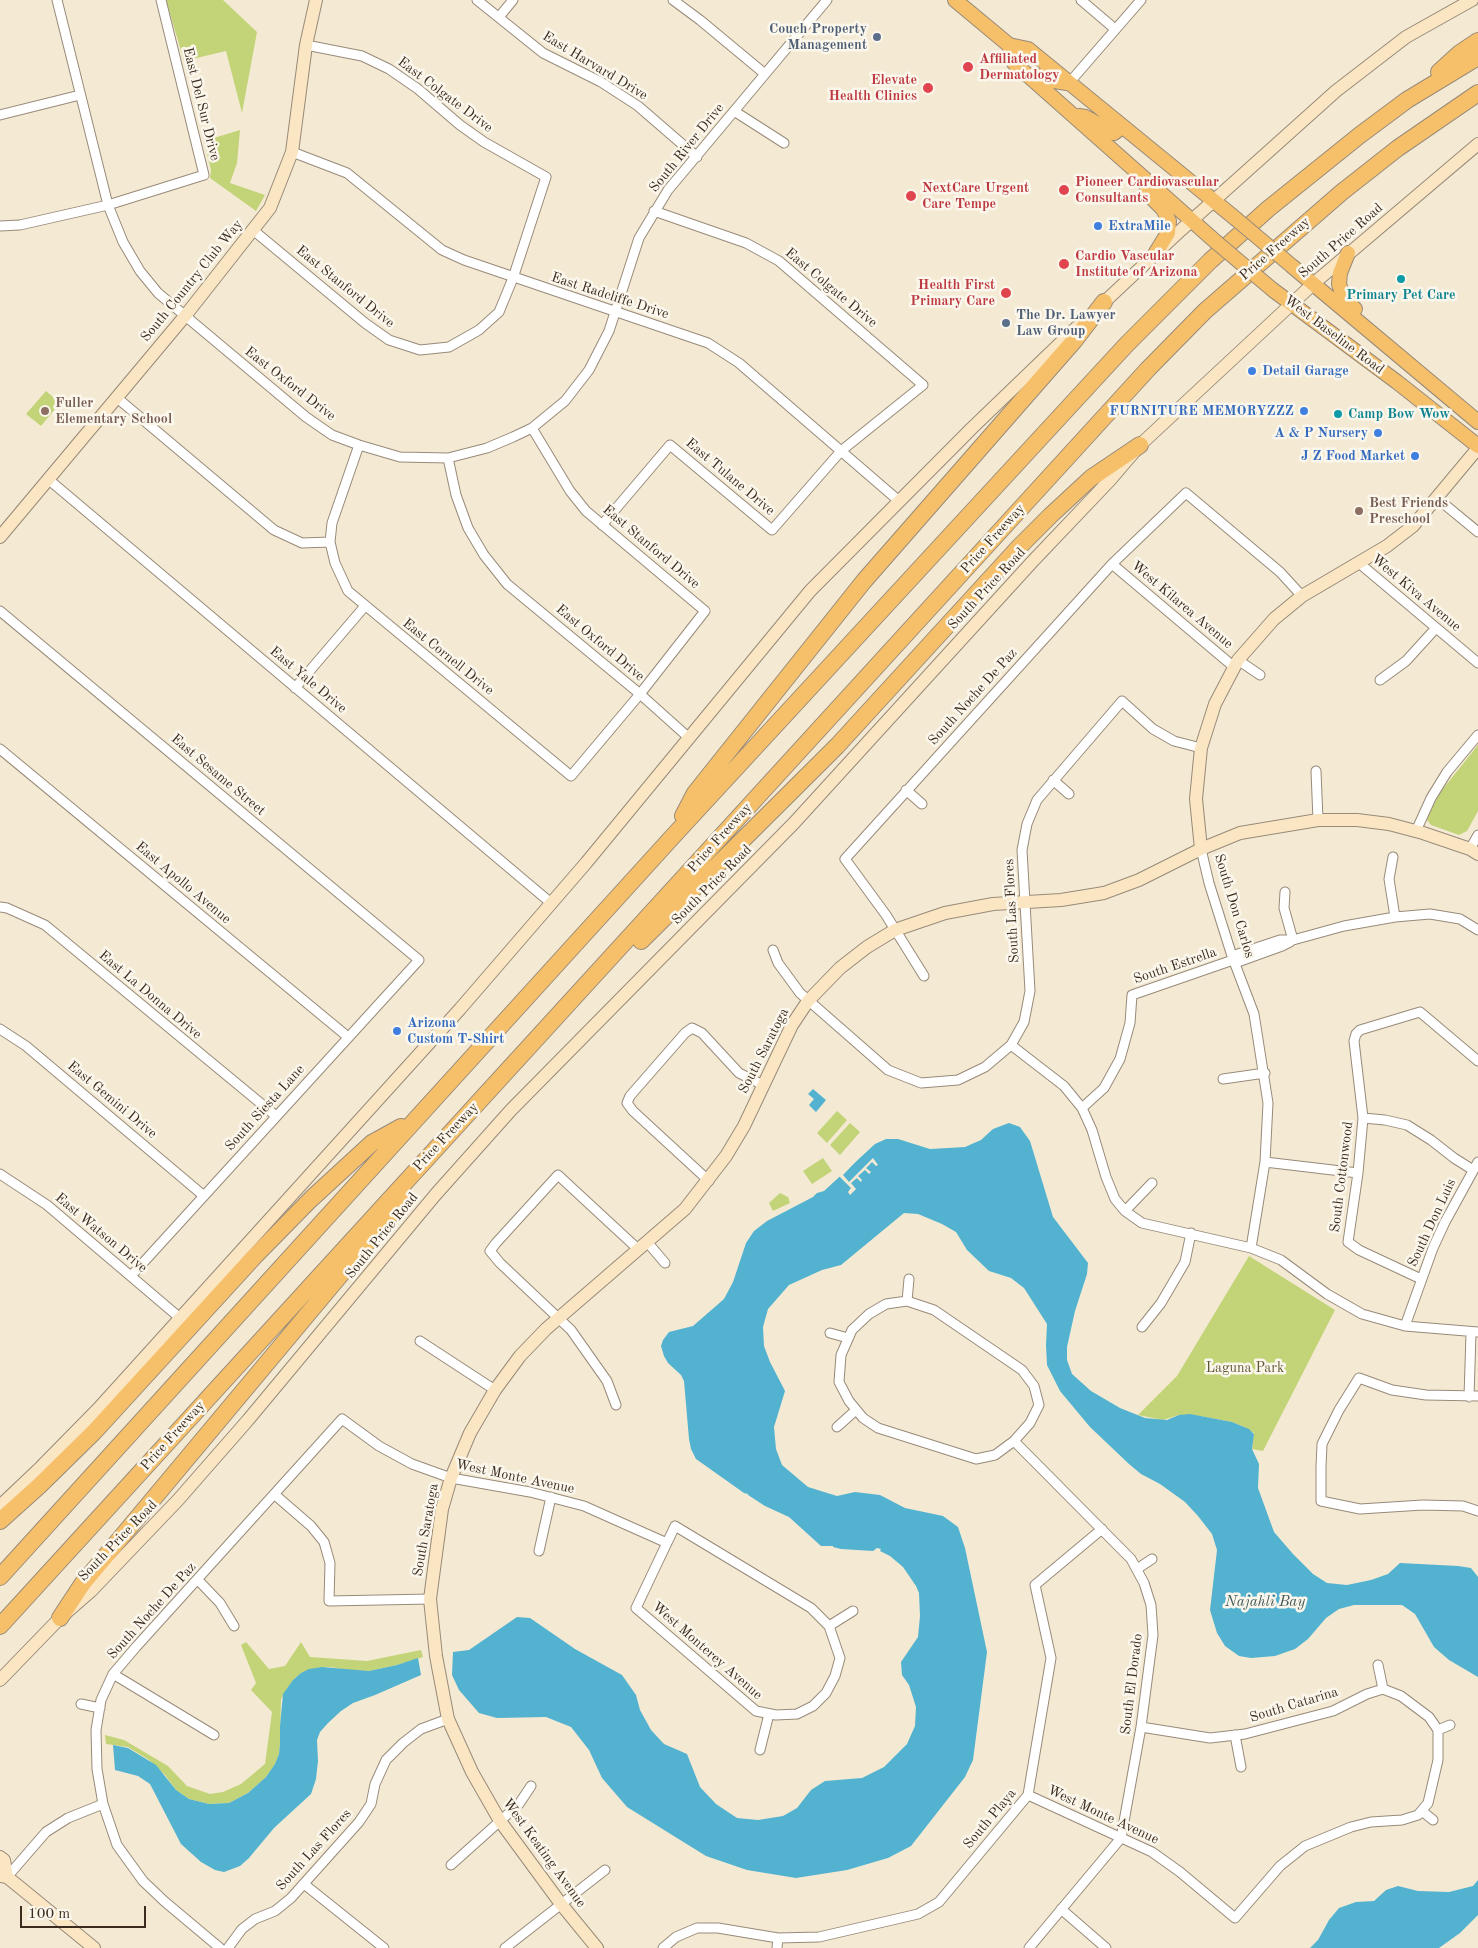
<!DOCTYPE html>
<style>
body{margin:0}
#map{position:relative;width:1478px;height:1948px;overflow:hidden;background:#f4ead4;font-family:"Old Standard TT",serif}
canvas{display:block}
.scale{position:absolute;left:20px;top:1906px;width:126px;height:22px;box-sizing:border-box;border:2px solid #3b2a1e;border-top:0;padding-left:6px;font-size:15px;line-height:18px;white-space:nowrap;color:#3b2a1e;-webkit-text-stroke:4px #fbf7ec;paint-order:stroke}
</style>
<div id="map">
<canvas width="1478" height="1948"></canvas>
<div class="scale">100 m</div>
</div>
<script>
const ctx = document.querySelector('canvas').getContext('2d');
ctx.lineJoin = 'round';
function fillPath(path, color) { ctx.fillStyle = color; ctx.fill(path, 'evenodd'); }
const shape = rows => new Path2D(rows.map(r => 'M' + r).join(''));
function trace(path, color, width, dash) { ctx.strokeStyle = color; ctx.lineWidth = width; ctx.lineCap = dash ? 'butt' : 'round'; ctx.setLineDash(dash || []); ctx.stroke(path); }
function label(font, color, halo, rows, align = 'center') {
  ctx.font = font + ' "Old Standard TT",serif'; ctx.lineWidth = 5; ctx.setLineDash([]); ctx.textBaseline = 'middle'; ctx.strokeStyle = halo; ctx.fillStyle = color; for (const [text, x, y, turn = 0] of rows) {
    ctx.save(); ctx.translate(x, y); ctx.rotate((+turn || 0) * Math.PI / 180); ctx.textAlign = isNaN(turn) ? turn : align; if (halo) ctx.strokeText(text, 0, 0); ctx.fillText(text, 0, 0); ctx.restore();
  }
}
fillPath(shape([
 [166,0,223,0,257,32,242,113,226,51,184,61],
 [240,130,237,163,230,183,265,195,256,211,210,178,211,170,204,141],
 [46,391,60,403,41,426,26,414],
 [1478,745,1478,811,1467,831,1459,835,1431,825,1427,820,1432,807,1442,790],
 [837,1111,847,1120,827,1143,817,1133],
 [850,1123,860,1132,840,1155,830,1145],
 [823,1158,832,1171,812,1184,803,1171],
 [780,1193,788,1197,790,1203,773,1211,769,1203],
 [1249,1256,1335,1310,1263,1451,1252,1449,1254,1433,1242,1426,1232,1422,1200,1416,1179,1415,1163,1420,1138,1415,1177,1376],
 [246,1642,269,1669,285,1666,301,1642,310,1657,367,1661,421,1650,423,1657,397,1665,369,1671,349,1670,330,1667,316,1668,301,1673,293,1680,281,1699,280,1743,279,1754,275,1764,266,1777,248,1793,229,1803,209,1804,189,1799,176,1790,165,1775,149,1760,128,1747,106,1744,105,1735,124,1740,168,1766,187,1786,210,1794,223,1792,241,1784,265,1764,272,1712,251,1690,256,1683,241,1645]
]), '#c2d477');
fillPath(shape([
 [813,1089,826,1100,816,1112,809,1105,814,1099,808,1094],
 [1009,1123,1020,1127,1030,1141,1053,1217,1088,1263,1087,1274,1075,1311,1067,1347,1067,1360,1072,1374,1091,1391,1120,1408,1145,1418,1167,1420,1179,1415,1190,1414,1232,1422,1249,1429,1254,1434,1252,1449,1259,1464,1258,1488,1274,1532,1293,1554,1313,1574,1327,1583,1347,1585,1371,1580,1388,1574,1400,1563,1458,1566,1471,1568,1478,1577,1478,1677,1449,1660,1434,1647,1415,1614,1402,1605,1354,1605,1339,1609,1326,1618,1308,1639,1295,1649,1275,1656,1251,1658,1239,1656,1225,1646,1217,1633,1210,1610,1217,1550,1212,1534,1198,1516,1185,1502,1160,1484,1141,1474,1129,1464,1090,1427,1060,1391,1047,1365,1046,1345,1047,1324,1024,1288,1011,1278,989,1271,967,1250,956,1232,942,1224,918,1214,904,1213,841,1265,822,1270,789,1285,768,1309,763,1327,764,1346,770,1362,785,1391,774,1427,776,1449,782,1465,808,1487,837,1496,855,1492,880,1495,905,1508,943,1516,958,1527,965,1548,987,1652,973,1760,965,1777,911,1846,888,1858,847,1870,796,1878,747,1870,706,1856,627,1807,602,1778,589,1750,571,1727,546,1717,497,1718,479,1713,459,1690,452,1675,453,1652,469,1650,517,1617,530,1618,575,1649,622,1675,636,1695,640,1710,651,1730,664,1744,687,1754,700,1787,716,1804,737,1818,758,1820,783,1816,797,1808,811,1790,825,1781,862,1778,884,1767,907,1744,915,1726,916,1707,909,1685,902,1675,901,1662,918,1637,920,1616,919,1593,916,1586,903,1567,890,1556,880,1551,881,1549,877,1548,873,1551,841,1549,833,1547,833,1546,821,1546,789,1517,765,1506,748,1495,748,1494,744,1493,696,1459,691,1449,689,1439,684,1381,681,1375,668,1363,664,1356,661,1346,663,1340,669,1332,693,1326,724,1299,733,1282,746,1243,754,1231,767,1221,813,1197,817,1193,824,1191,875,1144,886,1139,898,1139,930,1149,965,1147,981,1140,993,1129],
 [418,1658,421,1675,375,1695,353,1703,341,1711,328,1723,320,1732,317,1740,318,1761,316,1779,311,1794,274,1828,249,1858,240,1866,224,1872,215,1870,201,1862,181,1844,150,1784,138,1776,115,1770,113,1745,128,1748,156,1765,176,1790,189,1799,209,1804,229,1803,248,1793,266,1777,275,1764,279,1754,280,1743,280,1726,283,1694,293,1680,301,1673,309,1669,322,1667,369,1671,397,1665],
 [1478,1880,1478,1915,1460,1933,1439,1948,1310,1948,1318,1940,1329,1920,1339,1908,1356,1902,1374,1901,1386,1890,1398,1886,1418,1891,1449,1892,1473,1886]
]), '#52b2d0');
fillPath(shape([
 [863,1151,865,1152,843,1175,849,1182,873,1158,878,1165,876,1166,872,1162,866,1168,871,1172,869,1174,865,1170,858,1176,862,1180,861,1182,857,1178,851,1183,856,1189,850,1195,848,1192,851,1188,839,1176]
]), '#f4ead4');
const street = shape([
 [57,0,108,205,123,242,140,271,158,293,306,417,332,435,359,445,400,457,448,458,456,495,468,528,484,555,507,584,640,694,688,737],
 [477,0,543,53,601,82,638,106,697,157],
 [673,0,700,20,765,74],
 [1081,0,1115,29],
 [499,17,513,0],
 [1069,83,1141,0],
 [734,111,784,143],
 [0,115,80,95],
 [292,152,347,173,442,250,464,260,708,343,739,363,899,501],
 [0,226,20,225,108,205,204,175,161,0],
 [253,230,365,323,389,340,420,350,449,347,479,330,499,312,513,278,546,177,484,142,460,125,418,89,389,69,362,56,306,45],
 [116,397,274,530,302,543,330,542],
 [359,445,332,523,330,542,335,563,348,591,571,776,640,694,705,611,586,511,570,491,532,428],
 [448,458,487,448,513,437,532,428,565,401,589,370,609,331,639,238,668,190,827,0],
 [48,479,551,903],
 [1438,499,1478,532],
 [602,525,670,445,772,530,841,451,923,385,779,261,746,243,654,211],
 [1359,563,1478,663],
 [1112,564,1234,667],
 [0,611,419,960,131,1276],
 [1238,660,1260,675],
 [1380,680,1406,661,1436,628],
 [295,688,365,606],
 [0,749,348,1037],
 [1316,771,1318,820],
 [1053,780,1069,794],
 [906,790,922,804],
 [1416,831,1431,798,1447,772,1478,735],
 [1201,849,1209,883,1232,956,1254,1014,1268,1103,1265,1162,1251,1248],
 [1470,849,1478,835],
 [1393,857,1389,879,1395,917],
 [1285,892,1284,908,1293,940],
 [0,907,7,908,45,925,276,1116],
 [773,950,778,963,800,993,888,1070,921,1083,958,1080,985,1067,1011,1045,1064,1086,1082,1108,1092,1130,1106,1177,1115,1199,1125,1211,1142,1223,1251,1248,1281,1260,1327,1294,1362,1314,1405,1326,1478,1332],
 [1232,956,1280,940,1293,940,1344,926,1395,917,1430,914,1460,919,1478,930],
 [1235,963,1282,946,1290,942],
 [924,976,886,915,845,859,1112,564,1186,493,1280,572,1302,596],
 [0,1029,26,1046,204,1196],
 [1011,1045,1024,1022,1030,991,1022,850,1027,824,1037,800,1122,701,1153,729,1174,741,1201,748],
 [1223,1079,1265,1073],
 [1082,1108,1104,1088,1120,1059,1130,1023,1132,995,1233,960],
 [1363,1118,1385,1120,1407,1125,1431,1140,1454,1158,1473,1170],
 [1265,1162,1358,1173],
 [0,1174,47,1205,180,1318],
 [709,1181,633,1111,627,1103,630,1096,685,1033,692,1028,702,1033,739,1073,763,1085],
 [1125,1211,1152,1183],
 [648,1243,665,1263],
 [1421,1279,1359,1250,1348,1242,1358,1173,1363,1118,1354,1041,1356,1034,1360,1030,1420,1012,1478,1061],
 [907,1301,934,1310,1022,1370,1034,1386,1039,1405,1030,1423,1014,1441,995,1455,976,1459,878,1428,863,1418,849,1401,839,1382,841,1355,852,1330,869,1314,886,1304,907,1301],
 [907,1301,909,1279],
 [1405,1326,1433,1248,1445,1222,1478,1162],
 [1142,1327,1161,1303,1185,1262,1191,1233],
 [830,1333,848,1338],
 [420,1341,495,1390],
 [1478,1396,1426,1395,1392,1390,1359,1378,1339,1410,1322,1444,1321,1467,1321,1501,1360,1509,1423,1505,1463,1506,1478,1511],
 [1469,1397,1471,1333],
 [616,1405,607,1381,571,1330,500,1263,490,1251,496,1243,558,1175,639,1250],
 [837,1427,856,1410],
 [1014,1441,1131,1559,1144,1583,1151,1605,1153,1635,1141,1727,1121,1838,1029,1948],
 [274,1494,311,1526,324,1542,330,1563,329,1601,430,1599],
 [675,1526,811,1608,829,1626,840,1658,835,1676,826,1693,813,1706,797,1714,776,1715,756,1711,636,1608,675,1526],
 [539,1551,551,1497],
 [1137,1569,1152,1559],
 [198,1580,220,1603,234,1626],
 [829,1626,853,1611],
 [1378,1665,1383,1689],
 [113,1674,214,1735],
 [81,1704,100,1708],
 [1141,1727,1210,1738,1245,1734,1333,1711,1367,1694,1383,1689,1401,1696,1429,1717,1438,1730],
 [1438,1730,1450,1725],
 [1235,1735,1241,1767],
 [760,1750,769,1714],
 [1028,1795,1152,1852,1180,1872,1235,1918,1280,1866,1305,1846,1351,1827,1371,1822,1402,1820,1418,1815,1428,1803,1438,1760,1438,1730],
 [1422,1811,1433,1820],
 [451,1865,519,1804,531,1786],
 [7,1877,46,1832,68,1818,103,1804],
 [304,1884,384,1948],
 [1061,1909,1106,1948],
 [220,1948,164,1901,143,1881,117,1845,103,1804,97,1769,96,1730,101,1700,113,1674,136,1647,342,1419,379,1446,412,1464,451,1478,530,1492,584,1506,667,1543],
 [228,1948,242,1929,255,1919,275,1911,291,1898,359,1822,371,1804,375,1784,386,1760,403,1743,421,1729,448,1719],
 [505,1948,605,1870],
 [663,1948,676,1937,697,1928,718,1928,778,1938,819,1937,918,1914,939,1902,1028,1795,1051,1658,1035,1585,1102,1529],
 [777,1948,778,1938]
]);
const secondary = shape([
 [1099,307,1181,230,1336,91,1406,37,1472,0],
 [0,537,185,316,270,208,292,152,306,45,316,0],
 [1201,849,1196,799,1201,748,1215,704,1238,660,1274,619,1302,596,1387,546,1413,526,1478,448],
 [0,1506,41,1467,98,1409,460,1009,586,863,810,591,972,428,1077,327],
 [0,1680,60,1618,91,1591,178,1500,248,1420,436,1194,511,1110,794,823,1032,562,1110,480,1140,445,1313,284,1478,144],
 [0,1857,4,1860,7,1877],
 [0,1876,7,1877,17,1885,94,1948],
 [597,1948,561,1904,500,1821,472,1772,448,1719,436,1656,430,1599,442,1509,451,1478,470,1433,495,1390,520,1356,546,1329,685,1209,726,1156,744,1126,792,1025,808,1001,840,968,867,947,895,930,945,913,993,904,1061,900,1104,893,1139,880,1201,849,1240,833,1318,820,1357,820,1389,824,1423,833,1470,849,1478,854]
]);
const primary = shape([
 [955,0,1009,45,1028,49,1236,219],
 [1009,45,1014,63,1216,242],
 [1027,75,1041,76,1054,81,1067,83],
 [1079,116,1085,117,1114,133,1122,127],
 [1146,192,1163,209,1169,221,1168,233,1155,254],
 [1348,253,1340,273,1339,284,1343,296,1355,309],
 [1293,267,1478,422],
 [1273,290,1397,382,1478,446]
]);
const highway = shape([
 [1439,72,1460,53,1478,41],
 [683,816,695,793,864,581,1074,341,1104,302],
 [641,941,837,746,1019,547,1051,515,1091,478,1140,445],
 [0,1521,39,1486,95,1431,254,1257,311,1199,372,1143,401,1127],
 [0,1577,675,834,1127,344,1210,261,1268,209,1360,135,1407,100,1478,57],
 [60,1618,83,1583,388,1218,403,1198],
 [0,1626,1148,369,1205,311,1342,192,1398,148,1478,93]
]);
trace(street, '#988a79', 11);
trace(secondary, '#988a79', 14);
trace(primary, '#988a79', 16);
trace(highway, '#988a79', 18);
trace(street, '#fff', 9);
trace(secondary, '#fbe6c4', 12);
trace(primary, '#f6c06b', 14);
trace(highway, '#f6c06b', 16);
const primaryBridge = shape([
 [1236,219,1293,267],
 [1216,242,1273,290]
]);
trace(primaryBridge, '#988a79', 16, []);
trace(primaryBridge, '#f6c06b', 14);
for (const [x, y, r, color] of [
 [877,37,5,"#5c6f8a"],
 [968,67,6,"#e0444e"],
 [928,88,6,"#e0444e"],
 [1064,190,6,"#e0444e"],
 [911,196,6,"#e0444e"],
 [1098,226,5,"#3f7fe0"],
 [1064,264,6,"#e0444e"],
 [1401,279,5,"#0f9aa8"],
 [1006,293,6,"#e0444e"],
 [1006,323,5,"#5c6f8a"],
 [1252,371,5,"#3f7fe0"],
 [45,411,5,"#8d6e63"],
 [1304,411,5,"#3f7fe0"],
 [1338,414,5,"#0f9aa8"],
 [1378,433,5,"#3f7fe0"],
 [1415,456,5,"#3f7fe0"],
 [1359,511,5,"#8d6e63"],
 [397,1031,5,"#3f7fe0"]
]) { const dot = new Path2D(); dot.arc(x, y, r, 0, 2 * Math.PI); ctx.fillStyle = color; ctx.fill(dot); trace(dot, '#fbf7ec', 2); }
label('bold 14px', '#4e5e75', '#fbf7ec', [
 ["Couch Property",867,29],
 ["Management",867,45],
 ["The Dr. Lawyer",1016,315,"left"],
 ["Law Group",1016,331,"left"]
], 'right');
label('bold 14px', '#be3a42', '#fbf7ec', [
 ["Affiliated",979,59],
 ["Dermatology",979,75],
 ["Elevate",917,80,"right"],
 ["Health Clinics",917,96,"right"],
 ["Pioneer Cardiovascular",1075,182],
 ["Consultants",1075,198],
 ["NextCare Urgent",922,188],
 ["Care Tempe",922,204],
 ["Cardio Vascular",1075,256],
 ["Institute of Arizona",1075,272],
 ["Health First",995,285,"right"],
 ["Primary Care",995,301,"right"]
], 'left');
label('14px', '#3b2a1e', '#fbf7ec', [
 ["East Harvard Drive",595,66,31],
 ["East Colgate Drive",445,95,37],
 ["East Del Sur Drive",201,104,76],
 ["South River Drive",687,148,-51],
 ["South Price Road",1341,241,-41],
 ["Price Freeway",1275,249,-41],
 ["South Country Club Way",192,281,-51],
 ["East Stanford Drive",345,287,39],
 ["East Colgate Drive",831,288,40],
 ["East Radcliffe Drive",610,296,18],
 ["West Baseline Road",1334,335,37],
 ["East Oxford Drive",290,384,38],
 ["East Tulane Drive",730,477,40],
 ["Price Freeway",993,539,-48],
 ["East Stanford Drive",651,547,40],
 ["South Price Road",987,589,-47],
 ["West Kiva Avenue",1416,593,40],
 ["West Kilarea Avenue",1182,605,40],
 ["East Oxford Drive",600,643,40],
 ["East Cornell Drive",448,657,39],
 ["East Yale Drive",308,680,40],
 ["South Noche De Paz",973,697,-48],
 ["East Sesame Street",218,775,40],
 ["Price Freeway",720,838,-48],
 ["East Apollo Avenue",183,883,40],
 ["South Price Road",712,885,-45],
 ["South Don Carlos",1234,906,73],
 ["South Las Flores",1012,911,-93],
 ["South Estrella",1175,966,-19],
 ["East La Donna Drive",150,995,40],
 ["South Saratoga",764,1051,-63],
 ["East Gemini Drive",112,1100,40],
 ["South Siesta Lane",265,1108,-48],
 ["Price Freeway",446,1137,-47],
 ["South Cottonwood",1342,1177,-83],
 ["South Don Luis",1432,1223,-65],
 ["East Watson Drive",101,1233,40],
 ["South Price Road",382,1236,-51],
 ["Price Freeway",173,1436,-48],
 ["West Monte Avenue",515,1477,12],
 ["South Saratoga",426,1530,-80],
 ["South Price Road",118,1541,-46],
 ["South Noche De Paz",152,1611,-48],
 ["West Monterey Avenue",707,1651,41],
 ["South El Dorado",1132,1684,-83],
 ["South Catarina",1294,1705,-17],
 ["West Monte Avenue",1103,1815,25],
 ["South Playa",990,1819,-50],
 ["South Las Flores",314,1850,-48],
 ["West Keating Avenue",544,1853,54]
]);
label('bold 14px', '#366cbe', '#fbf7ec', [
 ["ExtraMile",1108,226],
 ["Detail Garage",1262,371],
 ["FURNITURE MEMORYZZZ",1294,411,"right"],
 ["A & P Nursery",1368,433,"right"],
 ["J Z Food Market",1405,456,"right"],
 ["Arizona",407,1023],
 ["Custom T-Shirt",407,1039]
], 'left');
label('bold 14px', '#0d838f', '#fbf7ec', [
 ["Primary Pet Care",1401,295],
 ["Camp Bow Wow",1348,414,"left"]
]);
label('bold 14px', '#785e54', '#fbf7ec', [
 ["Fuller",55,403],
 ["Elementary School",55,419],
 ["Best Friends",1369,503],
 ["Preschool",1369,519]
], 'left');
label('14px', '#5d5434', '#fbf7ec', [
 ["Laguna Park",1245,1368]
]);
label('italic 15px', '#435a5c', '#fbf7ec', [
 ["Najahli Bay",1265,1602]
]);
</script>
